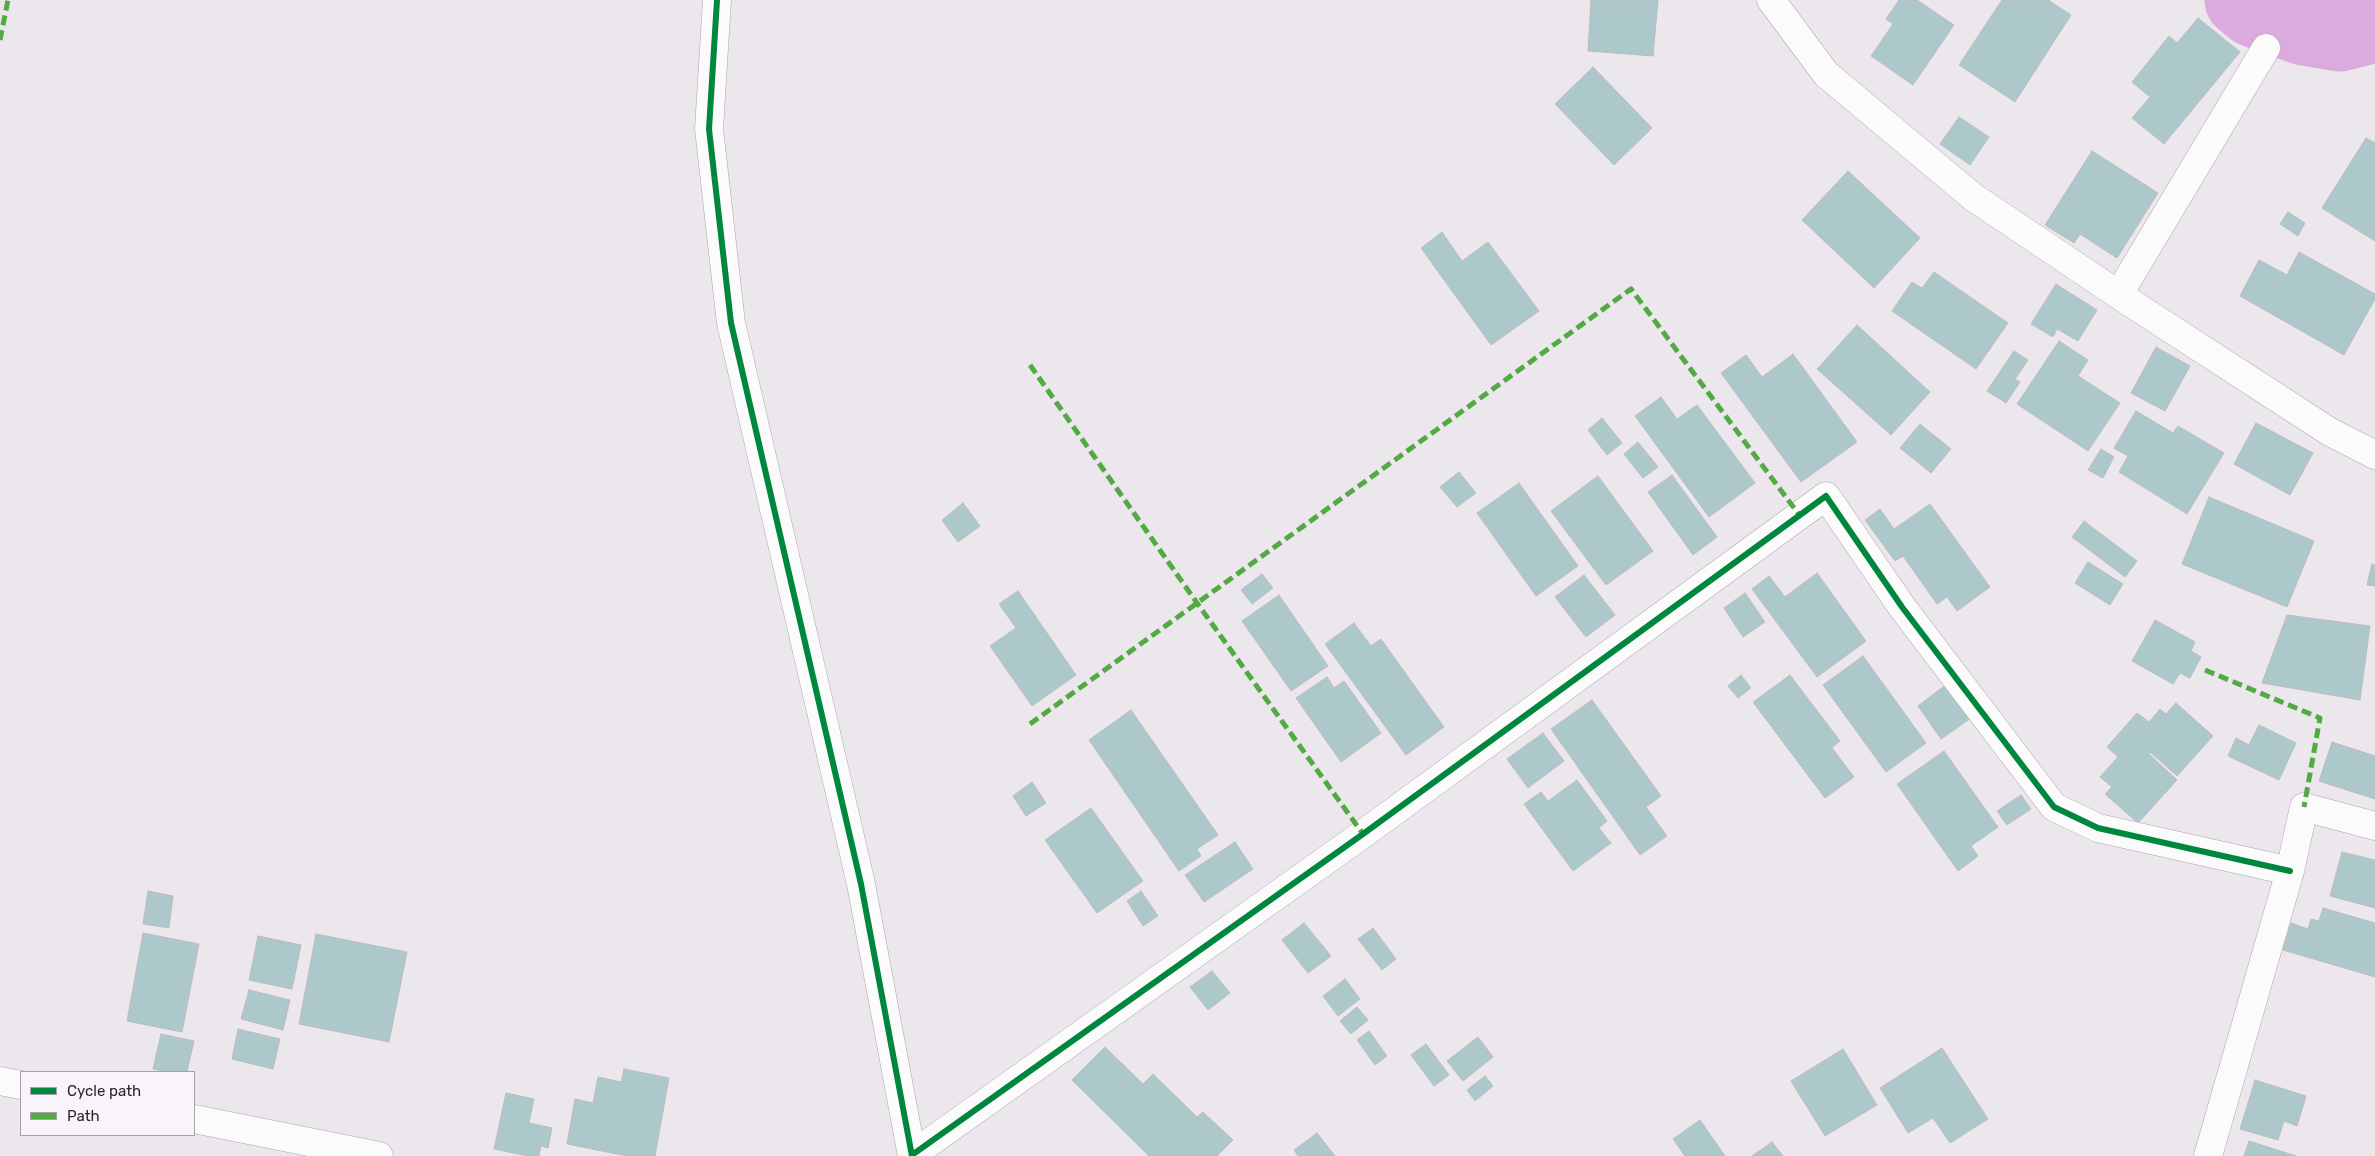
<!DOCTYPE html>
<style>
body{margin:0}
#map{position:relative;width:2375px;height:1156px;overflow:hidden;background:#ece7ec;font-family:Rubik,sans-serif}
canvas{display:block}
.legend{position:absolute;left:20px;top:1071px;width:175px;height:65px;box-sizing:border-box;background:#fbf3fb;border:1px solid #a7a1a7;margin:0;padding:6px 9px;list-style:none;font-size:15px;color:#292629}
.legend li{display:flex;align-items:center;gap:10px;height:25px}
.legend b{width:25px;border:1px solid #a7a1a7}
</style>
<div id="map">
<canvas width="2375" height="1156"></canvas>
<ul class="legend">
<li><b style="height:6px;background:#00873e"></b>Cycle path</li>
<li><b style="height:6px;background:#53aa44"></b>Path</li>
</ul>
</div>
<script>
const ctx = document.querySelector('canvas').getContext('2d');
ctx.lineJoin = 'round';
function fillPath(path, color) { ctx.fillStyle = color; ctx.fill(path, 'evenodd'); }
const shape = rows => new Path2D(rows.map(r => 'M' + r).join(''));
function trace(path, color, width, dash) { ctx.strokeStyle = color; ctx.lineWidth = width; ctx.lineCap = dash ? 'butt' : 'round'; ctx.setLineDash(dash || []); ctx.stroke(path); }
fillPath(shape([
 [2269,0,2359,0,2297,12]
]), '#e1c7e2');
trace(shape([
 [2242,0,2254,10,2304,28,2340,34,2375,25]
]), '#dcabdd', 75);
const building = shape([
 [1591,0,1658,0,1653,56,1588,51,1591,0],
 [1899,0,1917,0,1954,25,1913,85,1871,56,1893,24,1886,19,1899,0],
 [2002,0,2048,0,2071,15,2015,102,1959,65,2002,0],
 [2198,18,2240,52,2164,144,2132,118,2150,97,2132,82,2169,36,2177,43,2198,18],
 [1593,67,1652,128,1614,165,1555,104,1593,67],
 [1959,117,1989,137,1970,165,1940,144,1959,117],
 [2366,138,2375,143,2375,241,2322,208,2366,138],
 [2092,151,2158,193,2117,258,2080,234,2074,243,2045,225,2092,151],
 [1848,171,1920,238,1874,288,1802,220,1848,171],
 [2288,212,2305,223,2298,236,2280,224,2288,212],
 [1442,232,1462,261,1488,242,1539,311,1491,345,1421,248,1442,232],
 [2299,252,2375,294,2375,299,2344,355,2240,296,2259,260,2287,275,2299,252],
 [1934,272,2008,323,1976,369,1892,311,1912,282,1922,288,1934,272],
 [2056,284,2097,310,2078,341,2057,329,2053,337,2031,324,2056,284],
 [1857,325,1930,392,1891,435,1817,369,1857,325],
 [2059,341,2088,360,2078,376,2120,403,2088,451,2017,404,2059,341],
 [2156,347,2190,366,2165,411,2131,393,2156,347],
 [2014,351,2028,360,2015,379,2020,382,2006,403,1987,391,2014,351],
 [1793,354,1857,442,1801,482,1721,373,1746,355,1762,377,1793,354],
 [1661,397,1677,419,1697,405,1755,483,1709,517,1635,416,1661,397],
 [2136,411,2173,433,2178,426,2224,453,2187,514,2119,472,2128,456,2114,448,2136,411],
 [1602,418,1622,443,1607,455,1588,430,1602,418],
 [2256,423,2313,453,2290,495,2234,464,2256,423],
 [1920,424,1951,449,1931,473,1900,448,1920,424],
 [1638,442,1658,467,1643,478,1624,454,1638,442],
 [2101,449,2114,457,2103,478,2088,470,2101,449],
 [1459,472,1476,493,1457,507,1440,487,1459,472],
 [1672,475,1717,537,1693,555,1648,492,1672,475],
 [1598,476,1653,551,1606,585,1551,511,1598,476],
 [1519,483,1578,566,1536,596,1477,513,1519,483],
 [2209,497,2314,541,2287,607,2182,564,2209,497],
 [963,503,980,526,958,542,942,520,963,503],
 [1930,504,1990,587,1957,611,1947,597,1937,604,1903,556,1895,561,1865,520,1880,509,1894,529,1930,504],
 [2084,521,2137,561,2125,577,2072,537,2084,521],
 [2088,562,2123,584,2110,605,2075,583,2088,562],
 [2372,564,2375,565,2375,586,2367,585,2372,564],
 [1817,573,1866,641,1817,677,1752,589,1769,576,1785,597,1817,573],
 [1262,574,1273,588,1252,604,1241,590,1262,574],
 [1584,575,1615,615,1586,637,1555,597,1584,575],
 [1018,591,1076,675,1032,706,990,646,1016,628,999,604,1018,591],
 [1745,593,1765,622,1743,637,1724,608,1745,593],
 [1279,595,1328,666,1291,691,1242,621,1279,595],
 [2287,615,2370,626,2360,700,2262,683,2287,615],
 [2155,620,2195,642,2191,651,2201,657,2190,678,2180,673,2173,684,2132,661,2155,620],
 [1354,623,1371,646,1381,639,1444,727,1406,755,1325,644,1354,623],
 [1863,656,1926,743,1886,772,1823,685,1863,656],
 [1741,675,1751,688,1738,698,1728,686,1741,675],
 [1790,675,1840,741,1832,748,1854,777,1825,798,1753,702,1790,675],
 [1327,677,1334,688,1344,681,1381,733,1341,762,1296,698,1327,677],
 [1947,684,1971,718,1941,739,1918,706,1947,684],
 [1592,700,1661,796,1646,807,1667,836,1640,855,1551,729,1592,700],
 [2176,703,2213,736,2177,776,2150,752,2149,754,2177,780,2138,823,2105,794,2112,787,2100,777,2118,757,2107,747,2137,713,2149,722,2160,709,2166,714,2176,703],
 [1131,710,1218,835,1197,849,1201,856,1179,871,1089,740,1131,710],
 [2259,725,2296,743,2279,780,2228,756,2236,738,2249,745,2259,725],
 [1543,733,1564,761,1528,788,1507,759,1543,733],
 [2332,742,2375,756,2375,799,2319,781,2332,742],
 [1944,751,1998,827,1971,846,1978,856,1958,871,1897,784,1944,751],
 [1577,780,1607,821,1599,828,1611,843,1573,871,1524,804,1541,792,1548,801,1577,780],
 [1032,782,1046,803,1026,816,1013,796,1032,782],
 [2021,795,2031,809,2007,825,1997,811,2021,795],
 [1091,808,1143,881,1097,913,1045,840,1091,808],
 [1235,842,1253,869,1204,902,1185,875,1235,842],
 [2342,852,2375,860,2375,908,2330,896,2342,852],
 [148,891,173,896,169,928,143,924,148,891],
 [1141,891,1158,916,1143,926,1127,901,1141,891],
 [2323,908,2375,923,2375,977,2283,950,2291,923,2308,929,2311,919,2319,921,2323,908],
 [1304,923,1331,956,1308,973,1282,940,1304,923],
 [1373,928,1396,959,1382,970,1358,939,1373,928],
 [143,933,199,944,182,1032,127,1021,143,933],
 [316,934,407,952,389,1042,299,1024,316,934],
 [258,936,301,945,292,989,249,980,258,936],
 [1212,971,1230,993,1208,1010,1190,987,1212,971],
 [1345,979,1360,999,1338,1016,1323,996,1345,979],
 [249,990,290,1000,283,1030,241,1019,249,990],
 [1357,1007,1368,1020,1351,1034,1340,1021,1357,1007],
 [238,1029,280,1039,273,1069,232,1059,238,1029],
 [1369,1031,1387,1056,1375,1065,1357,1040,1369,1031],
 [161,1034,194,1041,187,1072,168,1072,153,1069,161,1034],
 [1478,1037,1493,1057,1463,1081,1447,1061,1478,1037],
 [1426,1044,1449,1075,1434,1086,1411,1055,1426,1044],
 [1105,1047,1143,1084,1153,1074,1197,1117,1203,1112,1233,1140,1217,1156,1149,1156,1072,1080,1105,1047],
 [1942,1048,1988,1119,1950,1143,1933,1118,1908,1133,1880,1088,1942,1048],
 [1843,1049,1877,1105,1825,1136,1791,1081,1843,1049],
 [624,1069,669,1078,655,1156,627,1156,567,1144,575,1099,593,1103,598,1077,621,1082,624,1069],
 [1485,1076,1493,1086,1475,1101,1467,1090,1485,1076],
 [2255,1080,2306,1096,2297,1126,2284,1121,2278,1140,2240,1129,2255,1080],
 [506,1093,534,1099,529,1123,552,1128,548,1148,541,1146,539,1156,528,1156,494,1149,506,1093],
 [1700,1120,1725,1156,1685,1156,1673,1139,1700,1120],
 [1317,1133,1335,1156,1298,1156,1294,1150,1317,1133],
 [2249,1141,2296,1156,2244,1156,2249,1141],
 [1772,1142,1783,1156,1752,1156,1772,1142]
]);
fillPath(building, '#adc8ca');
trace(building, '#bcbcbe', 1);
const street = shape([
 [1771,0,1826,74,1973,197,2128,301,2330,432,2375,455],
 [2119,294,2266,48],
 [912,1155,1363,834,1826,496,1902,607,2054,807,2098,828,2290,871],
 [2208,1156,2290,871,2304,807,2375,826]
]);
const secondary = shape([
 [717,0,709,129,731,323,861,884,912,1156],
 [0,1081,21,1085],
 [194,1119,379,1156]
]);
trace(street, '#a9a6a9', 29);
trace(secondary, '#a9a6a9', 29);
trace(street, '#fcfbfc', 28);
trace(secondary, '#fcfbfc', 28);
trace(shape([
 [0,40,8,0],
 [1030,365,1197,603,1363,834],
 [2205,670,2320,718,2304,807],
 [1030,724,1631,289,1800,516]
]), '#53aa44', 5, [10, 5]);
trace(shape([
 [717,0,709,129,731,323,861,884,912,1156],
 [912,1155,1363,834,1826,496,1902,607,2054,807,2098,828,2290,871]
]), '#00873e', 6);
</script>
